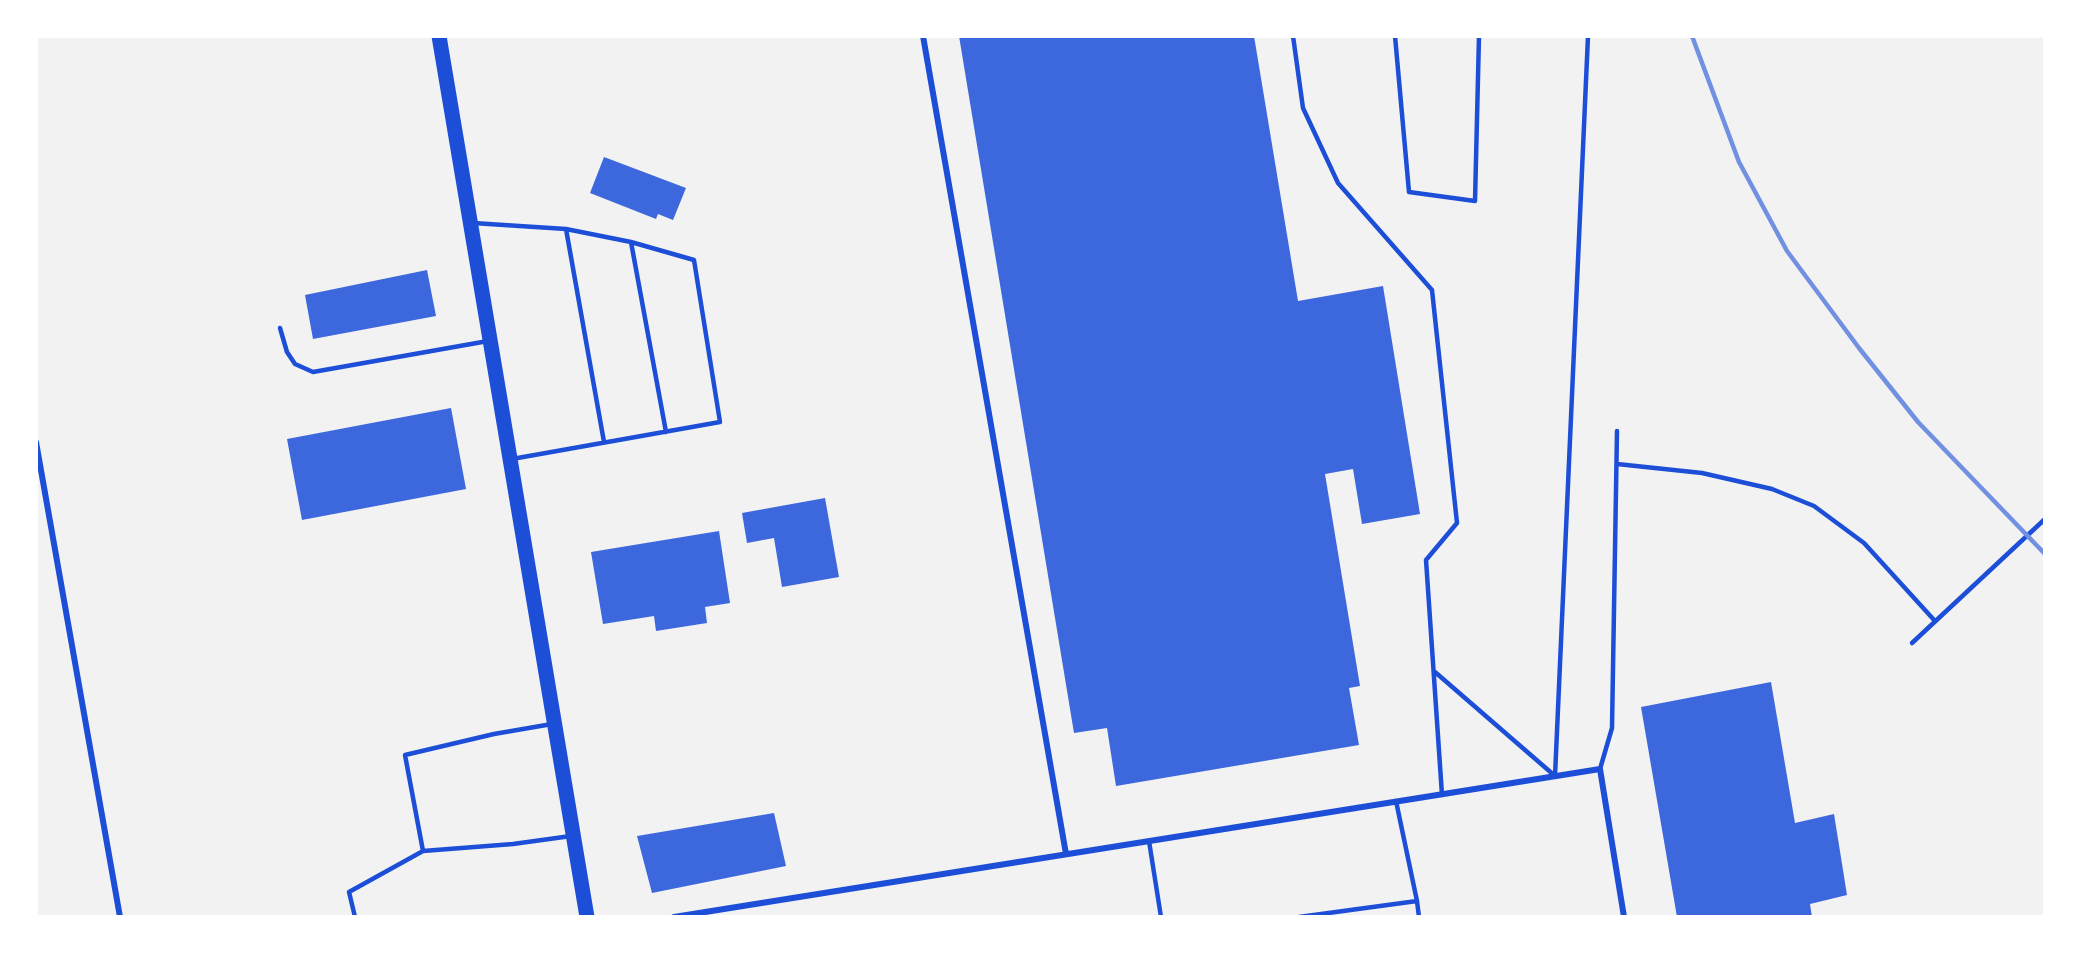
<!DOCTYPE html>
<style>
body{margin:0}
#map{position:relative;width:2081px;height:953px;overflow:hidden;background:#f2f2f2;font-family:Arial,sans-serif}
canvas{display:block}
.frame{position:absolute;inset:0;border:38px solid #fff;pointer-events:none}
</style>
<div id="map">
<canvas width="2081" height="953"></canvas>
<div class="frame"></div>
</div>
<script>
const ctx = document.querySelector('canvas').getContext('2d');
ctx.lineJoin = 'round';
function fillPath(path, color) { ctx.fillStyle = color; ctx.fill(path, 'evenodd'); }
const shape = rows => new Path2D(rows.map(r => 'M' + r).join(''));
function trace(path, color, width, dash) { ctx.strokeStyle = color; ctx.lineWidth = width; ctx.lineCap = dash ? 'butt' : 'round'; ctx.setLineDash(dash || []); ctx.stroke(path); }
fillPath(shape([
 [959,36,1254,36,1298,301,1383,286,1420,514,1362,524,1353,469,1325,474,1360,686,1349,688,1359,745,1116,786,1107,728,1074,733],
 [604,157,686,188,673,220,658,214,656,219,590,193],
 [427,270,436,316,313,339,305,295],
 [451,408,466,489,302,520,287,439],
 [825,498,839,577,782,587,774,538,747,543,742,513],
 [719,531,730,603,705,607,707,623,656,631,654,616,603,624,591,552],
 [1771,682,1795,823,1834,814,1847,895,1810,904,1812,917,1677,917,1641,707],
 [774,813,786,866,652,893,637,836]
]), '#3d67dc');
trace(shape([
 [1293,36,1303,108,1338,183,1432,290,1457,523,1426,560,1442,795],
 [1395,36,1409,192,1475,201,1479,36],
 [473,223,566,229,631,242,694,260,720,422,512,459],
 [566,229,604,442],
 [631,242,666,432],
 [280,328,287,352,295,364,313,372,488,341],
 [1617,464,1702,473,1772,489,1814,506,1864,543,1935,621],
 [1912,643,2045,519],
 [1435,672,1555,776],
 [552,724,494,734,405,755,423,851,513,844,571,836],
 [1600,769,1612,728,1617,431],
 [1555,776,1588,36],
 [1149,841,1161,917],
 [1417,901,1419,917],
 [355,917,349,892,423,851],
 [1299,917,1417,901,1396,801]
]), '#1d4ed8', 4.5);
trace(shape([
 [923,36,1066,854],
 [36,442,120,917],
 [674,917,1600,769,1624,917]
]), '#1d4ed8', 6);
trace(shape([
 [439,36,587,917]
]), '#1d4ed8', 15);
trace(shape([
 [1692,36,1739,162,1787,251,1859,348,1918,422,2045,554]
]), '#7290e2', 4.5);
</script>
